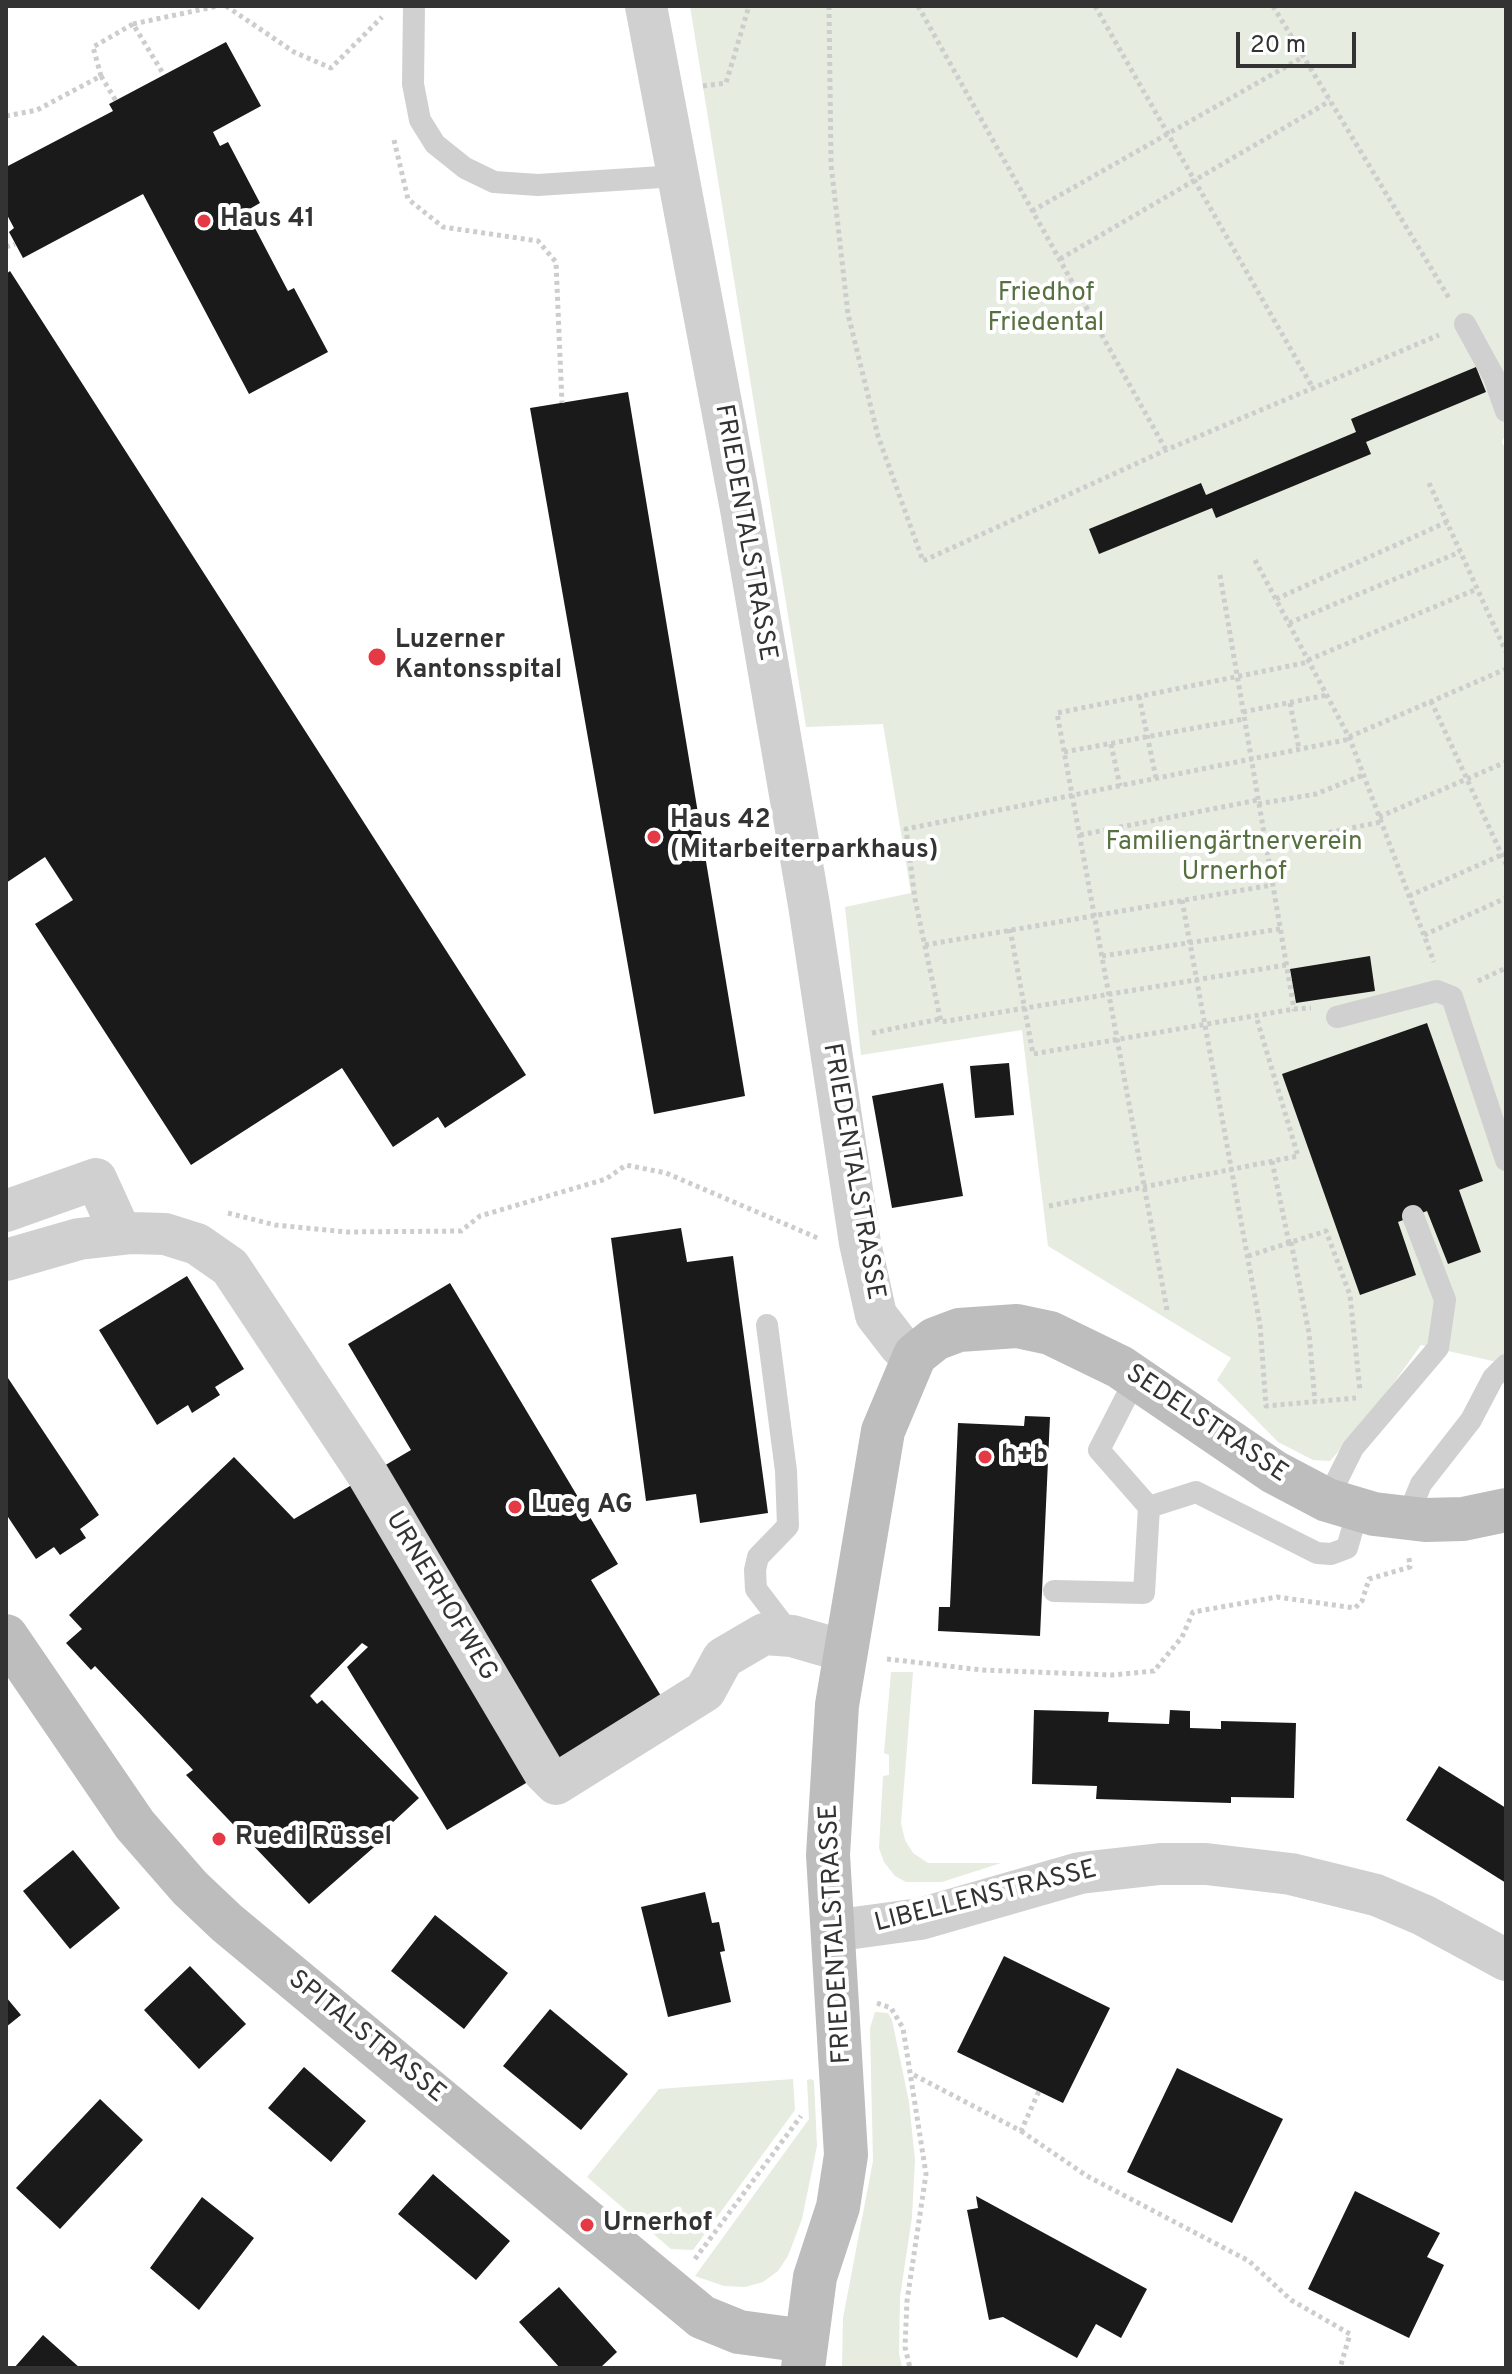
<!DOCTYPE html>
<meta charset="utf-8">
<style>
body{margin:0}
#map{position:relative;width:1512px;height:2374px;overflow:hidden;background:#fff;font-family:Overpass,sans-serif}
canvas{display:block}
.frame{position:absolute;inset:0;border:8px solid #333;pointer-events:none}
.scale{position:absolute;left:1236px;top:32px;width:120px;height:36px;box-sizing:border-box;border:4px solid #333;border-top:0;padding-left:10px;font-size:24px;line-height:28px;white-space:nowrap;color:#333;-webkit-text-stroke:6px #fff;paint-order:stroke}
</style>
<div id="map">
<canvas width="1512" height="2374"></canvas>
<div class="frame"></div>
<div class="scale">20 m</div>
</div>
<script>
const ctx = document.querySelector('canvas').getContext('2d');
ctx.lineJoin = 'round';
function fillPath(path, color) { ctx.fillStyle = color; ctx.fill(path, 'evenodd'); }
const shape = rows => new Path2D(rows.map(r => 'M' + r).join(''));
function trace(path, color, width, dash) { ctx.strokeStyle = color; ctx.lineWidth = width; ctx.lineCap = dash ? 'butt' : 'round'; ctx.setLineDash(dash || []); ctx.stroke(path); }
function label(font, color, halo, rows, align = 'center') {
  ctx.font = font + ' Overpass,sans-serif'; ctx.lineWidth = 8; ctx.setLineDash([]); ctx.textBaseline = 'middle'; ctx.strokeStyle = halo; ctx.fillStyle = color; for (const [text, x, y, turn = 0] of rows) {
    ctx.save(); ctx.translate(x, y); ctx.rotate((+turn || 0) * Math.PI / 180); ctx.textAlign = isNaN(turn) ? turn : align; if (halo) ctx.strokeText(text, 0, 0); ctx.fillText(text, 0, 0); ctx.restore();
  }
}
fillPath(shape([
 [690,6,1506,6,1506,433,1502,442,1506,451,1506,1364,1421,1345,1370,1416,1330,1461,1313,1460,1278,1442,1217,1380,1231,1358,1048,1246,1022,1030,861,1055,845,907,911,893,883,724,806,727],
 [891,1672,913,1672,901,1823,905,1840,913,1853,928,1863,1001,1863,942,1882,906,1882,895,1876,884,1862,879,1848,883,1776,889,1775,889,1755,884,1753],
 [875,2012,888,2013,892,2020,909,2102,915,2160,912,2217,900,2297,899,2353,902,2368,842,2368,843,2318,873,2161,870,2028],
 [793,2079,795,2110,693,2250,671,2249,587,2177,659,2089],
 [811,2079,814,2081,817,2146,802,2219,788,2256,778,2271,763,2282,745,2287,724,2286,695,2276,809,2119,807,2080]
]), '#e6ecdf');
fillPath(shape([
 [226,42,261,106,213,132,220,146,228,142,260,203,246,211,288,291,294,288,328,352,249,394,143,194,23,258,9,232,14,228,6,213,6,167,113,111,109,104],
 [10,271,526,1075,445,1128,438,1117,393,1147,342,1068,191,1165,35,924,73,900,45,857,6,883,6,274],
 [1476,367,1486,392,1366,442,1371,454,1216,518,1212,508,1099,554,1089,529,1201,483,1206,495,1356,432,1351,419],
 [628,392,745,1096,654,1114,530,408],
 [1370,956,1375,991,1296,1003,1290,969],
 [1427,1023,1483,1181,1459,1190,1481,1252,1448,1264,1427,1211,1398,1222,1416,1275,1360,1295,1282,1074],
 [1009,1063,1014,1115,975,1118,970,1066],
 [943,1083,963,1196,892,1208,872,1096],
 [681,1228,687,1262,733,1256,768,1513,700,1523,696,1494,646,1501,611,1238],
 [187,1276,244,1369,215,1387,220,1395,192,1413,188,1405,157,1425,99,1330],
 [450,1283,618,1564,591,1580,664,1701,447,1830,347,1667,368,1647,362,1643,310,1696,317,1704,322,1700,419,1798,377,1837,381,1841,309,1904,186,1775,193,1770,95,1666,91,1670,66,1643,82,1629,69,1615,234,1457,294,1519,411,1450,348,1344],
 [6,1375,99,1515,80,1529,86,1538,60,1555,54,1547,36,1559,6,1514],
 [1025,1416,1050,1417,1040,1636,938,1631,939,1607,950,1607,958,1423,1024,1426],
 [1034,1710,1109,1712,1108,1722,1169,1724,1170,1710,1190,1711,1190,1728,1221,1729,1221,1721,1296,1723,1294,1798,1231,1797,1231,1803,1096,1799,1097,1786,1032,1784],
 [1439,1766,1506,1808,1506,1883,1406,1820],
 [73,1850,120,1908,70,1949,23,1891],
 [705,1892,712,1923,719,1922,725,1951,720,1952,731,2002,668,2017,641,1907],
 [435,1915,508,1973,464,2029,391,1971],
 [1004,1956,1110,2008,1063,2103,957,2052],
 [190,1966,246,2024,199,2069,144,2010],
 [6,1997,21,2015,6,2027],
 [550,2009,628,2074,581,2130,503,2066],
 [304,2067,366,2121,331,2162,268,2108],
 [1177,2068,1283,2119,1232,2223,1127,2172],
 [100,2099,143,2140,60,2229,16,2188],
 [433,2174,510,2241,476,2280,398,2214],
 [1355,2191,1440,2233,1427,2257,1444,2265,1409,2338,1308,2289],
 [976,2196,1147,2289,1121,2338,1096,2324,1077,2358,1003,2317,989,2320,967,2210,978,2208],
 [202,2197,254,2238,199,2310,150,2268],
 [559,2287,617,2352,600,2368,560,2368,519,2322],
 [43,2335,80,2368,14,2368]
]), '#1a1a1a');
trace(shape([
 [226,6,294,52,331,68,382,17],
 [829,6,831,164,848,314,878,436,923,561,1166,450,1439,335],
 [918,6,1166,450],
 [1095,6,1314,390],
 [1273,6,1449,298],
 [1505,6,1506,7],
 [133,24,218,6],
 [101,76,116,101],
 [703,86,726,83,749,6],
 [6,116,37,110,101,76,93,47,133,24,164,75],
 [394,140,408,199,443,227,538,241,556,262,562,403],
 [1032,211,1303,57],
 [6,247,15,244],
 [1060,259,1330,101],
 [1429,483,1506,652],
 [1255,560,1350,739,1434,962],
 [1220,575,1294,1009,1311,1008],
 [1276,599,1447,522],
 [1289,623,1460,552],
 [1308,660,1477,589],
 [1139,696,1156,778],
 [1431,701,1506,864],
 [1290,703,1299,749],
 [1243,712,1327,695],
 [1349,737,1506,669],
 [1111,744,1120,786],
 [1064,752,1244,719],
 [1258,804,1316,794,1363,775],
 [1379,817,1506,762],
 [1080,835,1258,800],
 [1266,845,1381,822],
 [1409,896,1506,853],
 [1182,900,1260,1325,1266,1406,1356,1398],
 [1010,929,1033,1054,1294,1009],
 [1424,935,1506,898],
 [925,945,1272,885],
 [1102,956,1280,929],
 [1286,965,941,1022,915,899,906,829,1350,739],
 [1478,981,1506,968],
 [872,1033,940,1019],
 [1272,1161,1289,1243],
 [1049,1206,1298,1156,1256,1016],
 [228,1213,275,1225,347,1232,461,1231,480,1216,606,1179,626,1165,666,1173,820,1239],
 [1291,1242,1309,1333,1315,1402],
 [1248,1256,1326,1231,1350,1295,1360,1391],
 [1167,1310,1057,713,1309,662],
 [887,1659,982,1670,1112,1675,1154,1671,1182,1637,1193,1612,1277,1597,1355,1608,1362,1601,1369,1579,1410,1567,1409,1558],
 [877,2003,891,2008,903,2028,926,2174,907,2301,905,2347,910,2368],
 [914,2075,1021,2131,1039,2091],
 [1021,2131,1087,2176,1249,2261,1291,2300,1350,2334,1340,2368],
 [695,2259,801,2116]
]), '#cdcdcd', 5, [4, 4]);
trace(shape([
 [414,6,413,84,420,120,435,144,465,168,494,182,538,185,677,176],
 [1465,324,1494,377,1506,411],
 [1337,1017,1437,991,1452,997,1506,1160],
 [767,1325,786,1471,788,1526,758,1557,755,1570,756,1589,791,1635],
 [1136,1378,1099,1450,1149,1507],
 [1327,1500,1353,1448,1438,1348,1445,1300,1413,1216],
 [1407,1518,1421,1484,1471,1420,1493,1378,1506,1365],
 [1054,1591,1144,1593,1149,1507,1196,1492,1317,1553,1331,1554,1347,1548,1358,1510]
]), '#d0d0d0', 22);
trace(shape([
 [646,6,741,509,809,905,860,1243,876,1315,900,1346,915,1355],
 [6,1211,96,1179,121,1234],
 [6,1260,79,1239,132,1233,165,1234,197,1244,230,1267,368,1475,544,1772,556,1784,705,1691,723,1658,764,1634,792,1636,844,1651],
 [832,1931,920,1919,1080,1873,1160,1864,1206,1864,1291,1874,1376,1895,1423,1915,1506,1960]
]), '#d0d0d0', 42);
trace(shape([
 [6,1636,135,1825,190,1888,227,1923,702,2317,739,2332,806,2341],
 [803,2368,815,2277,838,2207,846,2155,828,1855,837,1705,883,1431,915,1355,935,1339,959,1330,1017,1326,1050,1333,1120,1367,1274,1472,1327,1500,1374,1514,1425,1520,1463,1519,1506,1510]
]), '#bdbdbd', 44);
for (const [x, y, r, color] of [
 [204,221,8,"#e63946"],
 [377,657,10,"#e63946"],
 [654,837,8,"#e63946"],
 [985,1457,8,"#e63946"],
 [515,1507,8,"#e63946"],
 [219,1839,8,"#e63946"],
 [587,2225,8,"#e63946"]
]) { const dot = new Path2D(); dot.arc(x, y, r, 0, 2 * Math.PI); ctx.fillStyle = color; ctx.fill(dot); trace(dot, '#fff', 3); }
label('bold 26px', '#333', '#fff', [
 ["Haus 41",220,221],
 ["Luzerner",395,642],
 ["Kantonsspital",395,672],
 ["Haus 42",670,822],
 ["(Mitarbeiterparkhaus)",670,852],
 ["h+b",1001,1457],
 ["Lueg AG",531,1507],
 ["Ruedi Rüssel",235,1839],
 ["Urnerhof",603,2225]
], 'left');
label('26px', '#56703f', '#fff', [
 ["Friedhof",1046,295],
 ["Friedental",1046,325],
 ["Familiengärtnerverein",1234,844],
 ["Urnerhof",1234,874]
]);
label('26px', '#333', '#fff', [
 ["FRIEDENTALSTRASSE",744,533,80],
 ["FRIEDENTALSTRASSE",852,1172,80],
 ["SEDELSTRASSE",1206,1425,34],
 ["URNERHOFWEG",440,1597,59],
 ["LIBELLENSTRASSE",986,1898,-14],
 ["FRIEDENTALSTRASSE",837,1934,-93],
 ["SPITALSTRASSE",366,2038,39]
]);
</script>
